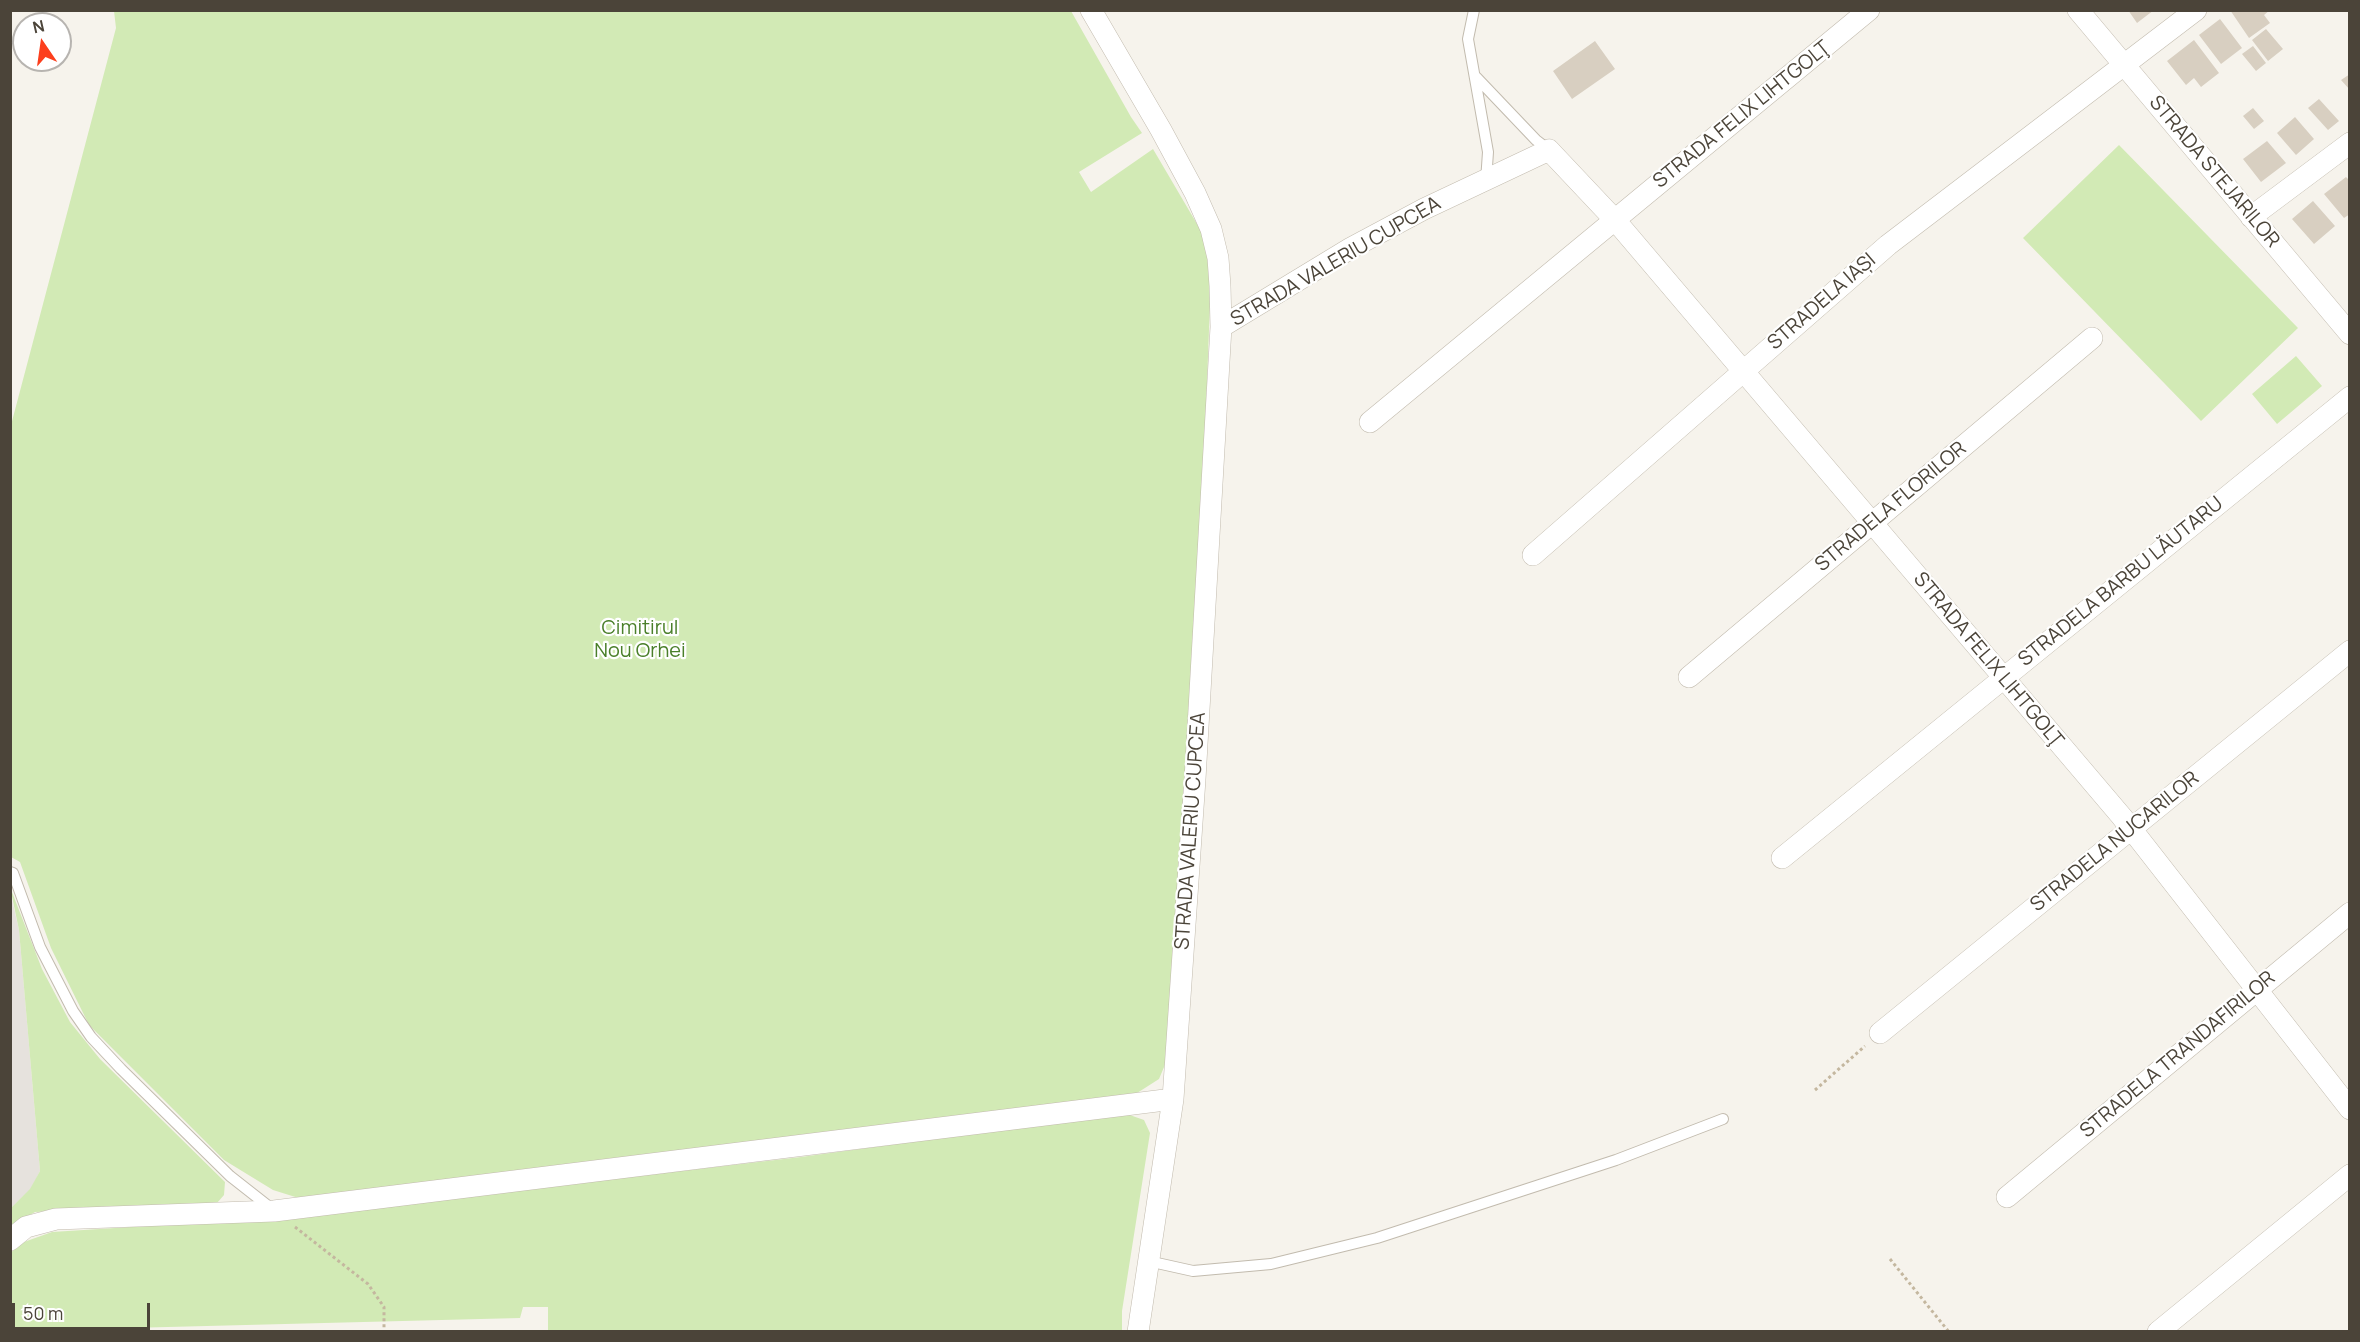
<!DOCTYPE html>
<meta charset="utf-8">
<style>
body{margin:0}
#map{position:relative;width:2360px;height:1342px;overflow:hidden;background:#f6f3ec;font-family:Manrope,sans-serif}
canvas{display:block}
.frame{position:absolute;inset:0;border:12px solid #4b4439;pointer-events:none}
.north{position:absolute;left:12px;top:12px;width:60px;height:60px;box-sizing:border-box;background:#fff;border:2px solid #b7b4b0;border-radius:50%;rotate:347deg;font-size:16px;font-weight:700;line-height:24px;text-align:center;color:#4b4439}
.north::after{content:'';display:block;margin:auto;width:21px;height:27px;background:#fc3f1d;clip-path:polygon(50% 0,100% 100%,50% 72%,0 100%)}
.scale{position:absolute;left:12px;top:1303px;width:138px;height:27px;box-sizing:border-box;border:3px solid #4b4439;border-top:0;padding-left:8px;font-size:18px;line-height:21px;white-space:nowrap;color:#4b4439;-webkit-text-stroke:4px #fff;paint-order:stroke}
</style>
<div id="map">
<canvas width="2360" height="1342"></canvas>
<div class="frame"></div>
<div class="north">N</div>
<div class="scale">50 m</div>
</div>
<script>
const ctx = document.querySelector('canvas').getContext('2d');
ctx.lineJoin = 'round';
function fillPath(path, color) { ctx.fillStyle = color; ctx.fill(path, 'evenodd'); }
const shape = rows => new Path2D(rows.map(r => 'M' + r).join(''));
function trace(path, color, width, dash) { ctx.strokeStyle = color; ctx.lineWidth = width; ctx.lineCap = dash ? 'butt' : 'round'; ctx.setLineDash(dash || []); ctx.stroke(path); }
function label(font, color, halo, rows, align = 'center') {
  ctx.font = font + ' Manrope,sans-serif'; ctx.lineWidth = 4.5; ctx.setLineDash([]); ctx.textBaseline = 'middle'; ctx.strokeStyle = halo; ctx.fillStyle = color; for (const [text, x, y, turn = 0] of rows) {
    ctx.save(); ctx.translate(x, y); ctx.rotate((+turn || 0) * Math.PI / 180); ctx.textAlign = isNaN(turn) ? turn : align; if (halo) ctx.strokeText(text, 0, 0); ctx.fillText(text, 0, 0); ctx.restore();
  }
}
fillPath(shape([
 [11,895,19,930,40,1171,31,1189,11,1208]
]), '#e6e2dd');
fillPath(shape([
 [114,11,1071,11,1131,117,1142,133,1079,172,1091,192,1153,149,1207,241,1211,277,1204,462,1167,1060,1159,1079,1134,1095,305,1200,273,1190,224,1160,89,1025,51,948,20,862,11,857,11,425,116,28],
 [2119,145,2298,328,2201,421,2023,238],
 [2296,356,2322,386,2277,424,2252,394],
 [10,887,42,969,70,1022,100,1059,225,1182,224,1195,217,1203,35,1212,11,1226,11,1208,30,1189,40,1171,19,930],
 [1124,1113,1144,1120,1150,1133,1122,1311,1122,1331,548,1331,548,1307,523,1307,520,1318,11,1331,10,1253,24,1242,52,1232,289,1217,801,1157]
]), '#d2eab5');
fillPath(shape([
 [2128,10,2154,10,2137,23],
 [2230,10,2270,10,2264,15,2270,23,2249,38],
 [2220,19,2242,48,2221,64,2199,35],
 [2266,29,2283,49,2268,61,2252,40],
 [2194,40,2219,73,2201,87,2194,78,2186,85,2167,61],
 [1595,41,1615,69,1572,99,1553,71],
 [2253,46,2266,63,2256,71,2242,54],
 [2350,74,2350,90,2341,80],
 [2319,99,2339,121,2328,130,2308,108],
 [2253,108,2264,121,2254,129,2243,116],
 [2295,117,2314,139,2296,155,2277,133],
 [2267,141,2286,163,2261,182,2243,159],
 [2346,177,2350,181,2350,214,2344,218,2324,194],
 [2313,201,2335,226,2314,244,2292,219]
]), '#d8cfc1');
const lane = shape([
 [1474,10,1468,39,1488,152,1486,181],
 [1476,77,1536,140,1549,150],
 [10,872,13,873,40,947,73,1011,91,1037,121,1069,230,1176,272,1209],
 [1148,1261,1193,1271,1271,1264,1377,1238,1616,1160,1723,1119]
]);
const street = shape([
 [1091,10,1161,130,1195,193,1211,229,1218,258,1220,286,1221,327,1195,779,1173,1099,1138,1332],
 [2078,10,2350,334],
 [2251,217,2350,143],
 [1221,327,1351,248,1424,209,1549,150,1615,220,2122,817,2350,1109],
 [1370,422,1869,10],
 [1533,555,1888,245,2196,10],
 [1689,677,2092,338],
 [1782,858,2350,397],
 [1880,1033,2350,651],
 [2007,1197,2350,913],
 [10,1240,26,1227,56,1219,274,1211,1173,1099],
 [2158,1332,2350,1175]
]);
trace(lane, '#c2bbae', 12);
trace(street, '#c2bbae', 22);
trace(shape([
 [1815,1090,1865,1046],
 [295,1227,368,1284,384,1307,384,1332],
 [1890,1259,1949,1332]
]), '#c4b79f', 3, [3, 3]);
trace(lane, '#fff', 10);
trace(street, '#fff', 21);
label('20px', '#4b4439', '#fff', [
 ["STRADA FELIX LIHTGOLŢ",1742,115,-39],
 ["STRADA STEJARILOR",2214,172,50],
 ["STRADA VALERIU CUPCEA",1336,262,-30],
 ["STRADELA IAȘI",1822,302,-41],
 ["STRADELA FLORILOR",1891,507,-40],
 ["STRADELA BARBU LĂUTARU",2121,582,-39],
 ["STRADA FELIX LIHTGOLŢ",1988,660,50],
 ["STRADA VALERIU CUPCEA",1191,831,-86],
 ["STRADELA NUCARILOR",2115,842,-39],
 ["STRADELA TRANDAFIRILOR",2178,1055,-40]
]);
label('20px', '#4a7f2a', '#fff', [
 ["Cimitirul",640,628],
 ["Nou Orhei",640,651]
]);
</script>
